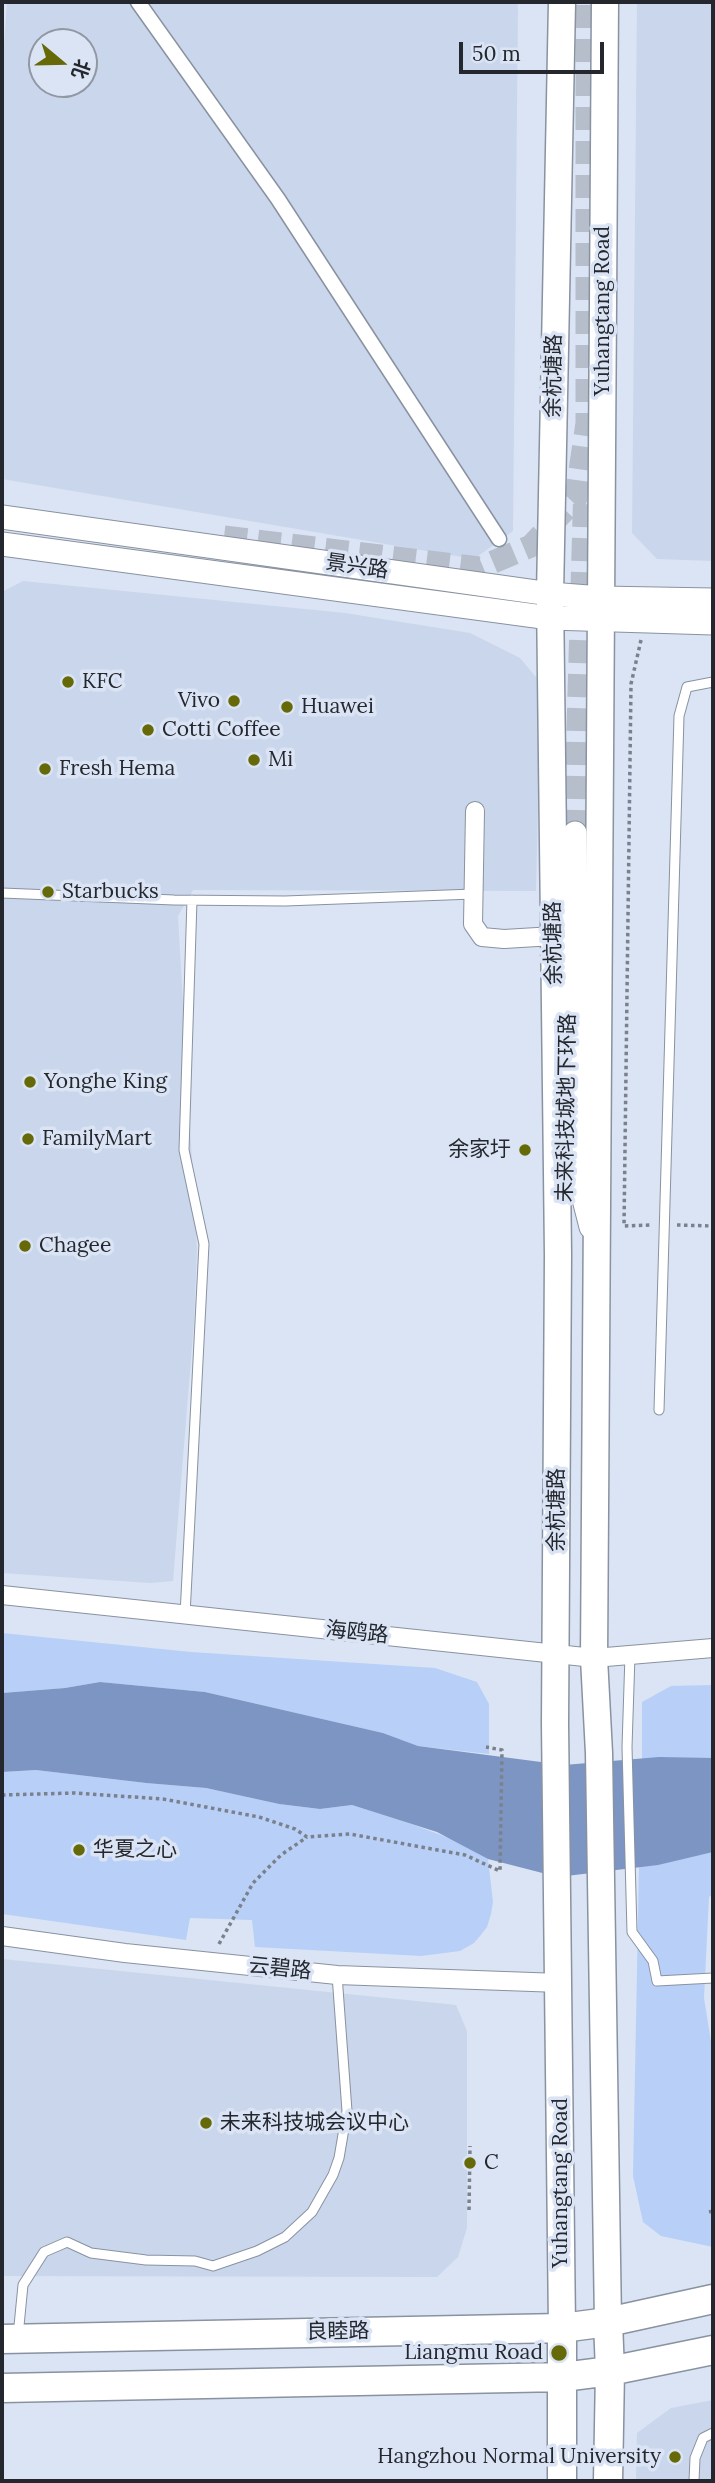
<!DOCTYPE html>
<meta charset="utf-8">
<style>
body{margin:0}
#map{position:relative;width:715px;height:2483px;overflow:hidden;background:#dae4f4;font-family:Lora,"Noto Sans SC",serif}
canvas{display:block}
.frame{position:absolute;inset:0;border:4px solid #24272d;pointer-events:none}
.north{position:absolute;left:28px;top:28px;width:70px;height:70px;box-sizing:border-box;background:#dae4f4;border:2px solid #9198a4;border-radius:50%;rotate:109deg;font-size:19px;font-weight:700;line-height:28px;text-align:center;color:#24272d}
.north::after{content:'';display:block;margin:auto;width:24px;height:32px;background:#666907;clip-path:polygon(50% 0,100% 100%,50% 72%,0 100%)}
.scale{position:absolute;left:459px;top:42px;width:145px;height:32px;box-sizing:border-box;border:4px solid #24272d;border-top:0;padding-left:9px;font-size:21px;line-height:24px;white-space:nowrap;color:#24272d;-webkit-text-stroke:5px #dae4f4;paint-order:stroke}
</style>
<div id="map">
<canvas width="715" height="2483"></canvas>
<div class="frame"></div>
<div class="north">北</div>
<div class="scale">50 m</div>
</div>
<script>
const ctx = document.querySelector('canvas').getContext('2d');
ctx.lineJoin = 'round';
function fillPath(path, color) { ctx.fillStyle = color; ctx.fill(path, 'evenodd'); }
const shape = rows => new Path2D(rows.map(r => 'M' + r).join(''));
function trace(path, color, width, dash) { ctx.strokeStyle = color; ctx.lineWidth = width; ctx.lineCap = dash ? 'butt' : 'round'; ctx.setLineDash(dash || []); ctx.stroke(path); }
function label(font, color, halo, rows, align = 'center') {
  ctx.font = font + ' Lora,"Noto Sans SC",serif'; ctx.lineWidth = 7; ctx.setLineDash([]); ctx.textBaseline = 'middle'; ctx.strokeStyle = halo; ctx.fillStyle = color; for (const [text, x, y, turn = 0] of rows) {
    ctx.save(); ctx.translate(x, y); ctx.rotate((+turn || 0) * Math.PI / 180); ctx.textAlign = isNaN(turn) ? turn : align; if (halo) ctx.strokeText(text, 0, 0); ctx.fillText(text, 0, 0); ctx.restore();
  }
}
fillPath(shape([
 [7,2,518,2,513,531,474,559,2,479,2,73],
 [42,42,84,42,84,84,42,84],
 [637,2,713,2,713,561,657,559,632,533],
 [23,581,345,613,470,633,520,658,541,683,536,891,193,890,178,916,197,1249,194,1322,173,1581,150,1583,2,1573,2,592],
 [2,1959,456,2005,467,2031,467,2228,458,2257,437,2277,2,2276],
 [713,2400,713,2481,636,2481,637,2433,671,2408]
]), '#cad6ec');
fillPath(shape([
 [2,1633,191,1652,435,1668,477,1682,489,1704,489,1754,418,1746,383,1733,205,1692,100,1682,65,1688,2,1693],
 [713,1685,713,1758,642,1759,642,1702,671,1686],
 [36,1770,146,1783,206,1788,279,1804,320,1809,352,1805,406,1822,457,1841,488,1859,493,1902,491,1914,487,1927,480,1936,474,1943,460,1951,421,1956,255,1947,252,1920,190,1918,186,1940,2,1914,2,1772],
 [713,1852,713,1894,709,1897,704,1998,713,2054,713,2247,661,2236,643,2222,633,2176,639,1867]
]), '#b8cff7');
fillPath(shape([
 [100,1682,205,1692,383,1733,418,1746,564,1765,659,1757,713,1758,713,1852,658,1865,558,1877,488,1859,437,1832,352,1805,320,1809,279,1804,206,1788,146,1783,36,1770,2,1772,2,1693,65,1688]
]), '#7c95c3');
trace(shape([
 [224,537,479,568,531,546,576,498,587,423,587,2],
 [575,833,585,483]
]), '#b6becc', 23, [23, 11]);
const service = shape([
 [2,893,174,900,285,901,474,894],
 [659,1410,679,716,687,687,713,682],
 [185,1615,204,1244,184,1150,192,900],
 [630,1655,627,1747,632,1932,653,1961,657,1981,713,1978],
 [18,2336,23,2285,44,2252,67,2242,91,2253,146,2260,195,2261,213,2266,257,2251,285,2237,312,2212,333,2175,339,2158,347,2111,337,1975],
 [694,2481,695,2458,703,2438,713,2433]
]);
const pedestrian = shape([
 [138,2,278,199,499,539]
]);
const minor = shape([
 [475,811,473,924,482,937,504,939,554,936],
 [2,1595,594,1658,713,1648],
 [2,1936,125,1953,337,1975,560,1983]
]);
const tertiary = shape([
 [2,517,550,594,601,598,713,600],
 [2,544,550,618,713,623],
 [575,833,579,1180,591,1227]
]);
const secondary = shape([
 [562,2,550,594,558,1255,555,1723,562,2328],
 [605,2,594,1658,599,1753,608,2322]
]);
const primary = shape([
 [608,2322,610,2371,608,2481],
 [2,2339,562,2328,608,2322,713,2299],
 [2,2388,563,2377,610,2371,713,2350],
 [562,2481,562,2328]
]);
trace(service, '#8992a0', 11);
trace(pedestrian, '#8992a0', 17);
trace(minor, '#8992a0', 20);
trace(tertiary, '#8992a0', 25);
trace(secondary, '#8992a0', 29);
trace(primary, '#8992a0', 31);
trace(shape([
 [641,640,631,684,624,1226,652,1225],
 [677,1225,713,1226],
 [2,1795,74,1793,163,1799,259,1817,295,1829,307,1837,350,1834,465,1855,500,1871,502,1750,486,1747],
 [219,1944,253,1883,281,1855,307,1837],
 [469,2210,470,2146],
 [709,2212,713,2211]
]), '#7b818c', 3.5, [3.5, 3.5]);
trace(service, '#fff', 9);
trace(pedestrian, '#fff', 14);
trace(minor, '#fff', 18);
trace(tertiary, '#fff', 23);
trace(secondary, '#fff', 26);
trace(primary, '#fff', 28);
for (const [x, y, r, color] of [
 [68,682,7,"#666907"],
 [234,701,7,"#666907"],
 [287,707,7,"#666907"],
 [148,730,7,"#666907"],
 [254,760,7,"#666907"],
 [45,769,7,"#666907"],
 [48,892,7,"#666907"],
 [30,1082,7,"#666907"],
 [28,1139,7,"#666907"],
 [525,1150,7,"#666907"],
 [25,1246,7,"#666907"],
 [79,1850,7,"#666907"],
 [206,2123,7,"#666907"],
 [470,2163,7,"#666907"],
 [559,2353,9,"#666907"],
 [675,2457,7,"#666907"]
]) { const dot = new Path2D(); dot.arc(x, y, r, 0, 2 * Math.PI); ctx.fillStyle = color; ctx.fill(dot); trace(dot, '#dae4f4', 2.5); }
label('21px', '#24272d', '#dae4f4', [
 ["Yuhangtang Road",603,311,-90],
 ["余杭塘路",554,376,-89],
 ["景兴路",357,567,8],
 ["余杭塘路",554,943,-91],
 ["未来科技城地下环路",567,1108,-89],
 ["余杭塘路",557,1510,-90],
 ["海鸥路",357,1633,6],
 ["云碧路",280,1969,6],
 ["Yuhangtang Road",561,2183,-90],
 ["良睦路",338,2332,-1]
]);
label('21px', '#24272d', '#dae4f4', [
 ["KFC",82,682],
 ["Vivo",220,701,"right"],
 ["Huawei",301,707],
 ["Cotti Coffee",162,730],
 ["Mi",268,760],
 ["Fresh Hema",59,769],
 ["Starbucks",62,892],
 ["Yonghe King",44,1082],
 ["FamilyMart",42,1139],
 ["余家圩",511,1150,"right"],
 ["Chagee",39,1246],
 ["华夏之心",93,1850],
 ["未来科技城会议中心",220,2123],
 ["C",484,2163],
 ["Liangmu Road",543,2353,"right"],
 ["Hangzhou Normal University",661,2457,"right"]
], 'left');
</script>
